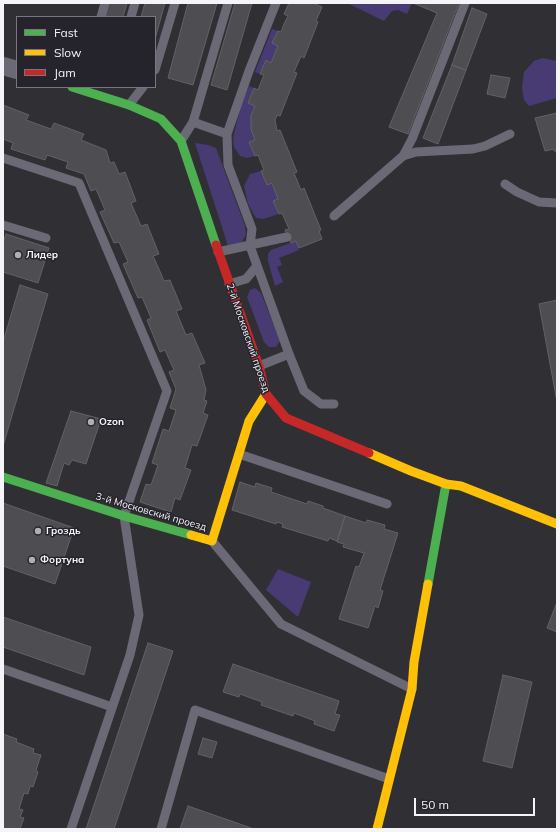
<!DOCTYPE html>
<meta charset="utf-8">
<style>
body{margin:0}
#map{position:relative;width:560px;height:832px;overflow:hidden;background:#303034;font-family:Mulish,sans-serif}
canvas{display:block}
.frame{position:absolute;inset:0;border:4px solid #f4f4f9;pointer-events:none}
.legend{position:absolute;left:16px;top:16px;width:140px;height:72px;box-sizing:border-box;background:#25242c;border:1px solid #78777e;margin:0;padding:5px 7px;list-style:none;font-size:12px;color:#f4f4f9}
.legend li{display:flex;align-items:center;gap:8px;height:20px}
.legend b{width:20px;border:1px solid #78777e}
.scale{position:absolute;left:414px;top:798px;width:121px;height:18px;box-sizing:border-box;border:2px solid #f4f4f9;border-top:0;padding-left:5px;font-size:12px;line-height:14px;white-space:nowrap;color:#f4f4f9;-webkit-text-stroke:3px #25242c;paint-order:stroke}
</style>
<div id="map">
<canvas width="560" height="832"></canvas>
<div class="frame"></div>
<ul class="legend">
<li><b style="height:5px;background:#4caf50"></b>Fast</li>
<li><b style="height:5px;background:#ffc107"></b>Slow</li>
<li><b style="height:5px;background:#c62828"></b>Jam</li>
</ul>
<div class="scale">50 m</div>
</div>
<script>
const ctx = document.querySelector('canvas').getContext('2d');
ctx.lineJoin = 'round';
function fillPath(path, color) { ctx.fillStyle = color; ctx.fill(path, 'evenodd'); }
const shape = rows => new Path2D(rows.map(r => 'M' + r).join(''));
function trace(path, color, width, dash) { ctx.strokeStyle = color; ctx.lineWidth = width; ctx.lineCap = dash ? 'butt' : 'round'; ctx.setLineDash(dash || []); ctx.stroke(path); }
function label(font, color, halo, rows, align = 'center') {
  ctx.font = font + ' Mulish,sans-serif'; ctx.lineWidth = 3; ctx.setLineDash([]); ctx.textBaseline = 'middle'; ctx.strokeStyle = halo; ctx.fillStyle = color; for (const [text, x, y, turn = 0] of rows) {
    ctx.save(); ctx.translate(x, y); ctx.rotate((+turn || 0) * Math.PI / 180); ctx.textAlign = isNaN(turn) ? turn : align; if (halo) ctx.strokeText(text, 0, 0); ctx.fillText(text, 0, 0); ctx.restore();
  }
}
fillPath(shape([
 [347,3,412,3,407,14,398,10,392,11,384,21],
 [272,29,278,31,273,43,278,46,271,63,266,60,260,74,255,72],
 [543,58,557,61,557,98,529,106,524,100,522,88,524,72,534,61],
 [249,86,254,88,248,103,255,106,251,116,251,129,255,140,249,142,255,156,247,158,240,156,234,147,233,138,241,105],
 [195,143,208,145,216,148,245,226,246,234,242,242,235,246,228,246],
 [261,171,267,185,272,183,278,199,273,201,279,214,263,219,256,218,248,204,244,186,250,174],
 [296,241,299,250,279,258,282,265,277,267,283,282,275,286,268,261,268,254,271,250],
 [255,288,261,293,280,341,276,347,269,347,264,342,247,297,250,290],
 [278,569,311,582,298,617,266,590]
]), '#483a72');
const building = shape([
 [108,3,127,3,123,17,104,17,108,3],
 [145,3,165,3,155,39,155,17,141,17,145,3],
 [188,3,217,3,193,85,168,78,188,3],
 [235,3,252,3,227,90,211,85,235,3],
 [289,3,313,3,322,7,316,21,318,22,304,58,301,56,294,72,297,73,280,116,277,115,275,120,277,131,280,130,297,172,294,173,301,190,304,188,321,230,319,231,322,239,299,248,296,241,291,243,285,230,289,229,282,213,279,214,273,201,278,199,272,183,267,185,261,171,264,170,258,155,255,156,249,142,255,140,251,129,251,116,255,106,248,103,254,88,258,90,261,82,264,75,260,74,266,60,271,63,278,46,272,43,278,31,281,32,284,24,288,16,284,14,289,3],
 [413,3,459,3,408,134,389,127,437,13,413,3],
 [472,8,487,14,466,70,452,65,472,8],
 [452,65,466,70,438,144,423,138,452,65],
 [491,75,510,78,505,98,487,94,491,75],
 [3,105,29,115,26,120,51,129,54,123,84,134,81,140,106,150,110,163,114,162,119,174,125,172,136,201,131,203,141,226,147,224,159,254,153,256,159,269,164,281,170,280,182,309,176,311,186,335,192,333,205,363,199,365,206,390,204,400,207,401,203,413,208,415,197,446,192,445,185,468,191,470,180,500,175,498,171,512,140,502,146,484,151,485,158,465,152,463,163,429,169,431,176,410,170,408,176,389,169,372,174,370,165,350,160,352,147,320,151,318,142,297,138,298,123,264,128,262,119,242,114,243,100,212,105,210,96,189,91,191,84,174,66,168,68,162,47,155,45,160,11,149,13,143,3,139,3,105],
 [557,113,557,151,554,151,554,149,545,151,535,118,557,113],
 [6,234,49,248,38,283,3,272,3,242,6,234],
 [20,285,48,294,3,446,3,342,20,285],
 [557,300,557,402,539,304,557,300],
 [71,411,101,419,86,464,72,460,69,465,64,463,57,486,46,483,71,411],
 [240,482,255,487,256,483,272,488,271,492,307,504,308,501,323,506,323,508,345,516,337,541,329,538,328,541,282,527,283,524,277,522,276,524,232,510,240,482],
 [3,503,74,528,55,584,3,566,3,503],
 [345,516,366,523,367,520,385,525,384,529,398,533,380,590,383,591,378,608,375,606,368,628,339,619,356,566,359,567,364,553,343,547,344,544,337,542,345,516],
 [557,602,557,632,547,628,557,602],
 [3,617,91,647,84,675,3,647,3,617],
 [148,643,173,651,114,829,86,829,148,643],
 [233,664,339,701,335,714,340,715,334,731,314,724,315,721,294,713,293,716,261,705,262,702,240,694,239,697,223,692,233,664],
 [503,675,532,682,512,768,483,761,503,675],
 [3,734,17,739,16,742,34,749,33,753,41,755,36,770,38,772,33,787,30,786,28,794,24,793,19,809,23,810,20,817,24,818,20,829,3,829,3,734],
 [203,738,217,742,212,758,198,754,203,738],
 [188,806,254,829,180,829,188,806]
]);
fillPath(building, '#4e4e52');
trace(building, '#626266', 1);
trace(shape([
 [101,17,105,3],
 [131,17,135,3],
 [155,70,175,3],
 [129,105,143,87],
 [193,122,227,134,249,71,276,3],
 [227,134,228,165,252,229,250,246,289,354,304,391,321,404,334,404],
 [181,141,193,122,228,3],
 [403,156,412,139,465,3],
 [3,158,79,183,167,391,124,516,139,615,130,655,71,829],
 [505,184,517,192,539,202,557,203],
 [334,216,403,156,416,152,473,149,485,146,510,134],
 [3,225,46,238],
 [218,252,287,237],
 [229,284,246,279,257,266],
 [259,366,289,354],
 [239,454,387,504],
 [212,541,281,624,412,689],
 [3,669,112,707],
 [161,829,195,710,389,779]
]), '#6c6977', 9);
trace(shape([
 [3,66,17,70]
]), '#6c6977', 18);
trace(shape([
 [72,87,129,105,161,119,181,141,216,245],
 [3,477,124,516,191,535],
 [428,584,446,484]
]), '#4caf50', 9);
trace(shape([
 [369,453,411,471,446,484,461,486,557,524],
 [191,535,212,541,249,421,266,394],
 [377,829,412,689,414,662,428,584]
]), '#ffc107', 9);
trace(shape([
 [216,245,259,366,266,394,286,418,369,453]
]), '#c62828', 9);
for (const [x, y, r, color] of [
 [18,255,4,"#afafb4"],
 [91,422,4,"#afafb4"],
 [38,531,4,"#afafb4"],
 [32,560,4,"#afafb4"]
]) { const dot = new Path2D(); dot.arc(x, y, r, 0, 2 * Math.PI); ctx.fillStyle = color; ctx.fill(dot); trace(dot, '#25242c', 1.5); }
label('bold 10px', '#f4f4f9', '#25242c', [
 ["Лидер",26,255],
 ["Ozon",99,422],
 ["Гроздь",46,531],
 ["Фортуна",40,560]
], 'left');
label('10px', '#f4f4f9', '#25242c', [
 ["2-й Московский проезд",248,338,71],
 ["3-й Московский проезд",151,512,16]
]);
</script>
